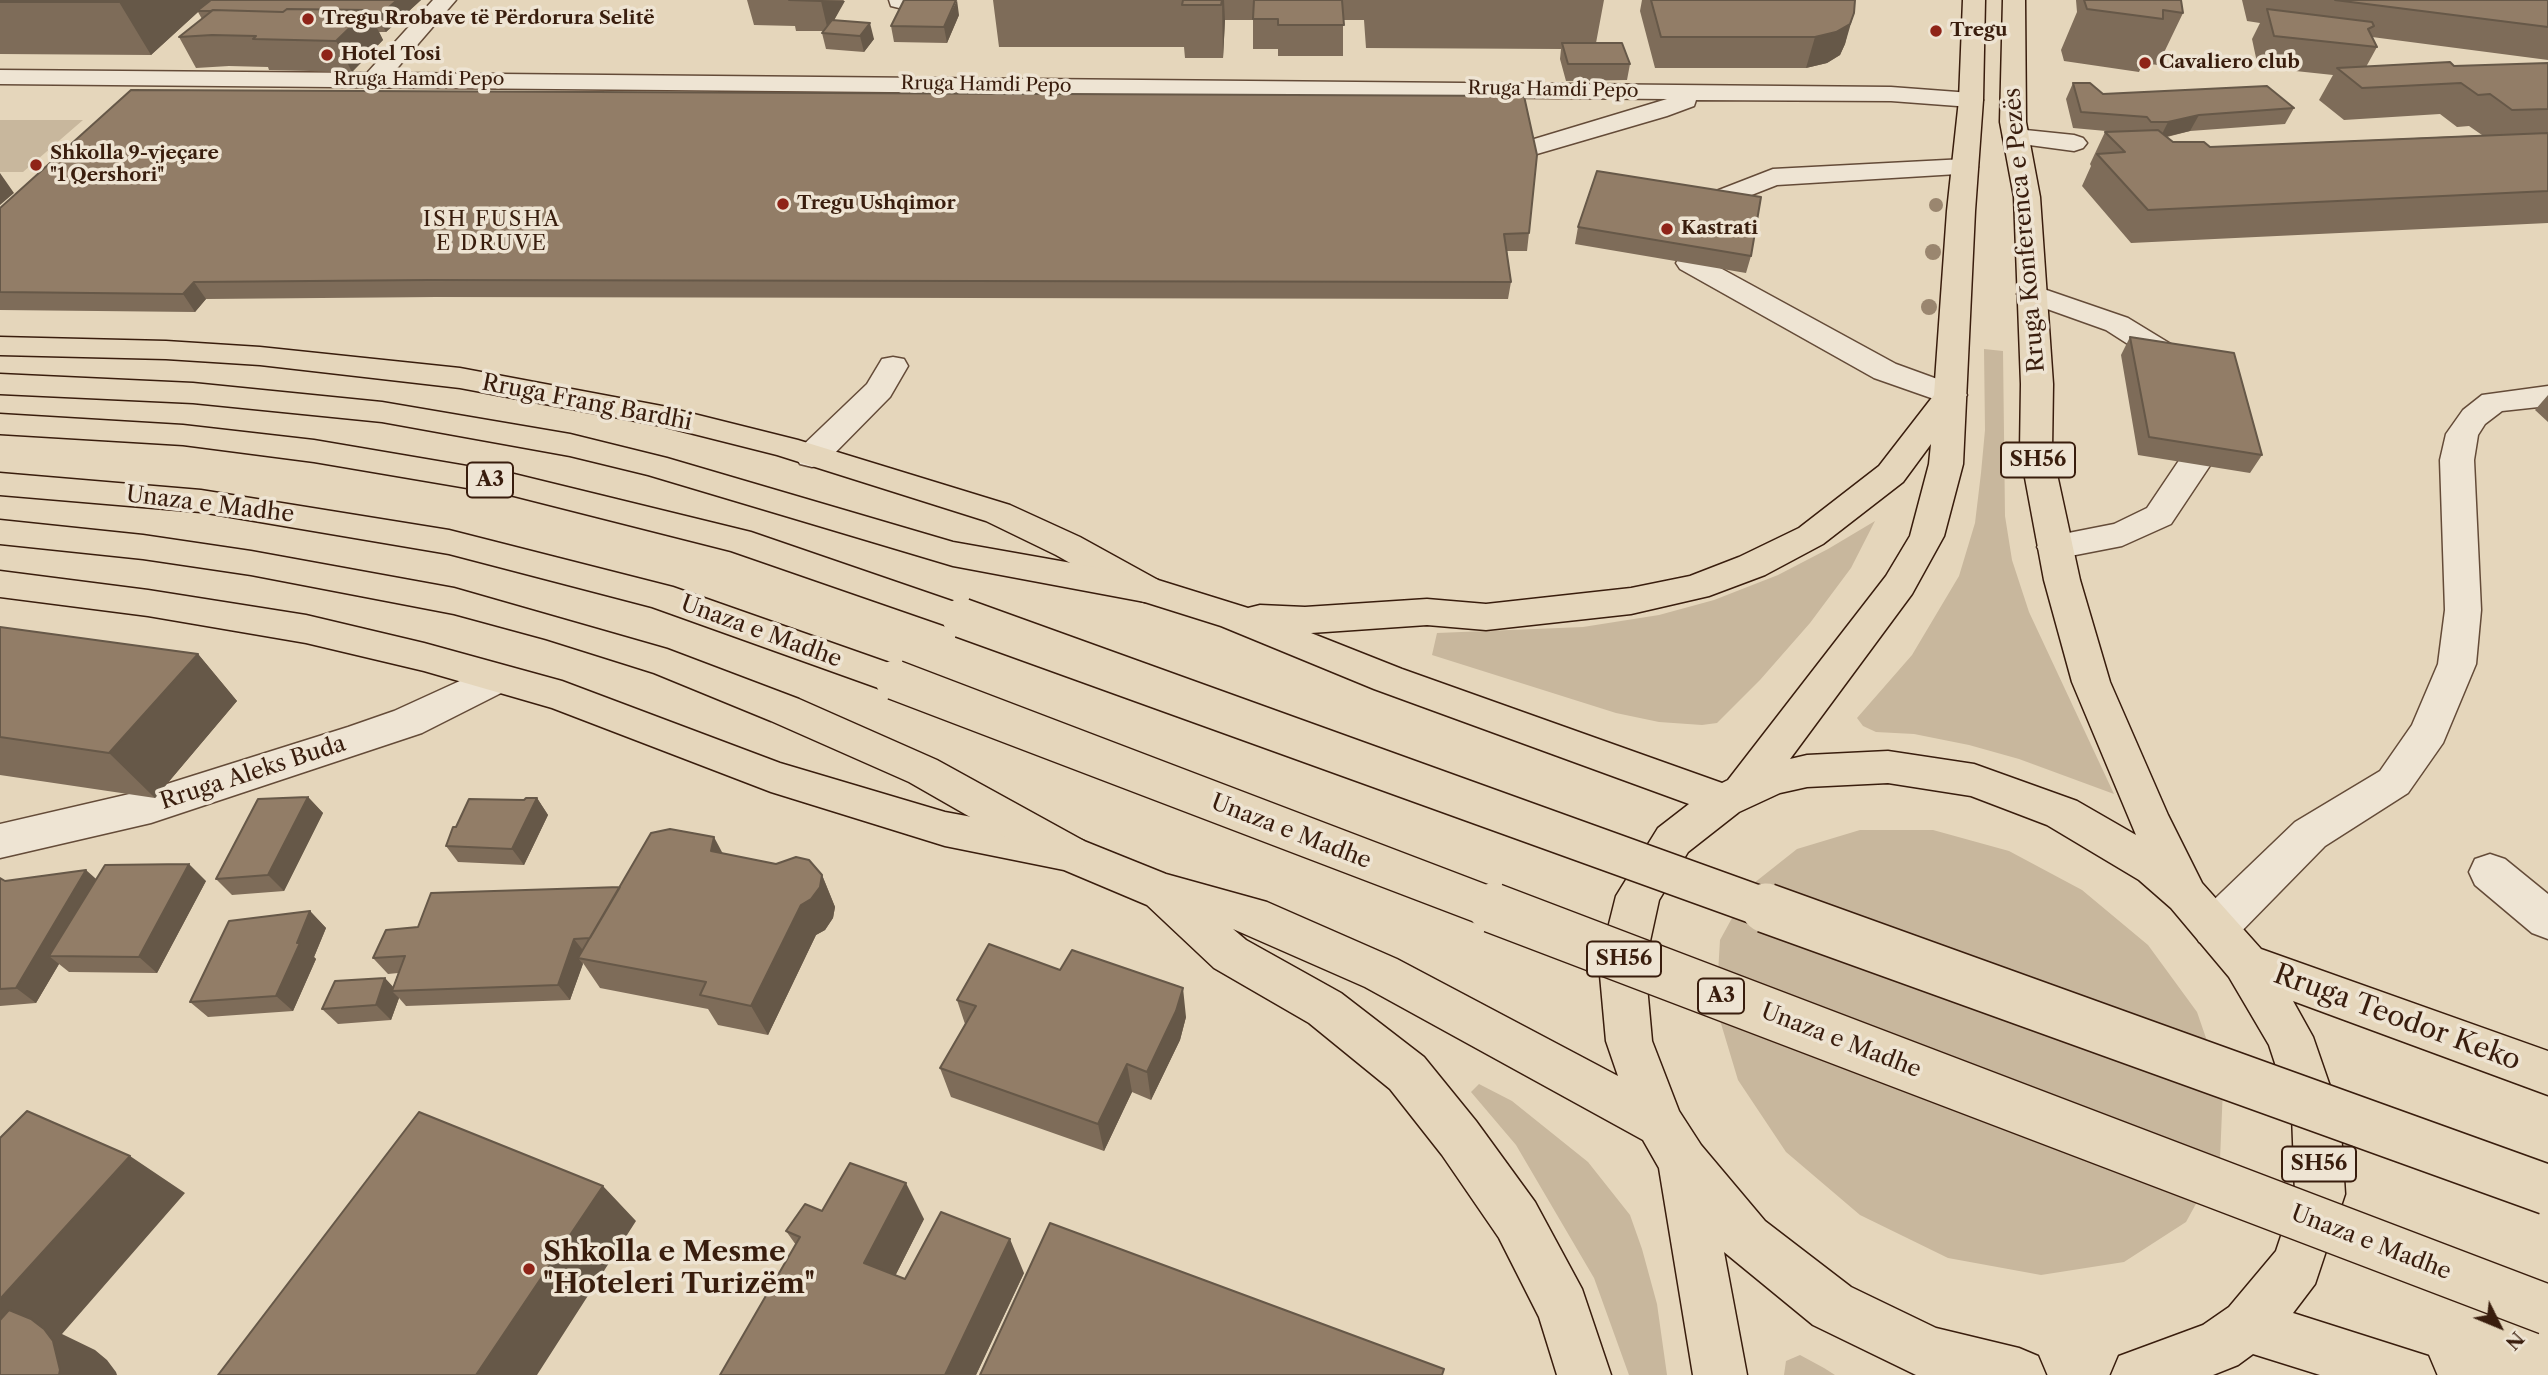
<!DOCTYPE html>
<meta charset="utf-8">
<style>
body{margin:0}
#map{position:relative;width:2548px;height:1375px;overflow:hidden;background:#e5d6bb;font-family:"Libre Caslon Text",serif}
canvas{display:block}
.north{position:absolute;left:2464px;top:1291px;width:70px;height:70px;-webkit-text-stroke:5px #eee4d3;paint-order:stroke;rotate:133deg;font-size:19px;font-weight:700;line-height:28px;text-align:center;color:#391d0d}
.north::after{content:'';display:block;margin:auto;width:24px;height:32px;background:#391d0d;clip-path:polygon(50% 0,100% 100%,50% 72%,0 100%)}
</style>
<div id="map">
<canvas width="2548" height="1375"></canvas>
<div class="north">N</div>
</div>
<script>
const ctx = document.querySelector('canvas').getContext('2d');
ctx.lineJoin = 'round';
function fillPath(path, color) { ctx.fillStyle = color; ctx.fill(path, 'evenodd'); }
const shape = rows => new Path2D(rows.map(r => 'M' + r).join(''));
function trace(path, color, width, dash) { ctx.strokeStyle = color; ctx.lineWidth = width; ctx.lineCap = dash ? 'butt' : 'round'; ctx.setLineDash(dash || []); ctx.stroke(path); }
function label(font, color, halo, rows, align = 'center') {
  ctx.font = font + ' "Libre Caslon Text",serif'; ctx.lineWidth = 7; ctx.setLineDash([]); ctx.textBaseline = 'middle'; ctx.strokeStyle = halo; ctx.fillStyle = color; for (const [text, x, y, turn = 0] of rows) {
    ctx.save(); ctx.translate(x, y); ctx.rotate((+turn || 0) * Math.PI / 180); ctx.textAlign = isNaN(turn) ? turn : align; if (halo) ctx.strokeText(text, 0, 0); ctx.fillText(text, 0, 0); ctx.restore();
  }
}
fillPath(shape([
 [0,120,83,120,23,172,0,172],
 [1984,349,2003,351,2005,516,2012,560,2029,612,2114,794,2019,759,1969,745,1914,734,1876,732,1863,726,1857,718,1912,655,1959,576,1975,523,1981,473,1985,430],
 [1875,521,1851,568,1810,623,1760,680,1717,723,1702,725,1659,722,1616,713,1432,655,1437,633,1583,627,1659,615,1714,600,1778,575,1828,549],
 [1860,830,1933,830,2009,851,2082,890,2148,945,2197,1012,2223,1087,2220,1160,2186,1222,2124,1262,2041,1275,1948,1258,1860,1215,1786,1152,1738,1080,1716,1007,1720,940,1749,887,1797,849],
 [1479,1084,1512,1101,1588,1162,1630,1215,1642,1249,1657,1304,1667,1375,1629,1375,1594,1278,1516,1145,1471,1092],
 [1800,1355,1824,1368,1835,1375,1784,1375,1786,1361]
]), '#c8b79d');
const minor = shape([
 [433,0,456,0,393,73,1891,87,1971,93,1980,95,1983,100,1980,105,1971,107,1891,101,1696,100,1694,106,1667,116,1530,156,1521,153,1517,148,1521,143,1667,99,0,84,0,70,367,73,433,0],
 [889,0,911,0,907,6,899,8,891,6,889,0],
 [2016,129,2074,135,2083,138,2087,143,2083,148,2074,151,2007,142,2003,137,2007,132,2016,129],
 [1965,159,1974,161,1978,167,1974,173,1777,185,1703,214,1693,212,1689,206,1693,200,1773,169,1965,159],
 [1690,254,1700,257,1896,364,1962,388,1967,395,1962,402,1951,405,1874,378,1680,269,1676,263,1680,257,1690,254],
 [2032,285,2128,318,2192,357,2196,364,2192,371,2181,373,2170,371,2106,330,2022,300,2017,294,2022,288,2032,285],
 [893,357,904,359,908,366,890,397,824,464,812,467,800,464,795,456,800,448,867,384,882,359,893,357],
 [2548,386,2548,406,2502,411,2485,424,2478,435,2474,460,2481,610,2476,664,2443,743,2408,793,2325,846,2231,942,2215,947,2199,942,2193,928,2199,914,2295,822,2380,771,2412,725,2438,664,2445,610,2440,460,2446,434,2463,410,2482,395,2548,386],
 [2194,453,2206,456,2211,464,2171,524,2122,546,2055,559,2043,556,2037,547,2043,538,2114,524,2147,508,2182,456,2194,453],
 [497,664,511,668,516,678,511,688,422,733,151,823,0,858,0,824,151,789,348,727,394,711,497,664],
 [2490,854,2505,859,2548,894,2548,939,2532,933,2475,885,2469,872,2475,859,2490,854]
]);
const major = shape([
 [1963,0,1985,0,1983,100,1975,211,1963,464,1944,536,1912,594,1790,759,1807,755,1888,751,1974,764,2077,801,2136,835,2072,682,2044,580,2020,451,2021,384,2014,197,2000,122,2003,0,2025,0,2026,122,2040,197,2053,384,2052,451,2080,580,2110,682,2168,815,2202,883,2261,949,2548,1051,2548,1095,2293,1001,2313,1037,2340,1115,2345,1194,2315,1284,2293,1313,2428,1356,2436,1375,2320,1375,2253,1354,2238,1365,2213,1375,2111,1375,2119,1356,2203,1325,2229,1307,2276,1251,2295,1194,2292,1115,2269,1045,2229,977,2171,908,2139,880,2047,825,1971,796,1888,783,1807,787,1780,793,1739,812,1688,852,1659,900,1645,964,1652,1041,1679,1111,1701,1145,1765,1221,1851,1287,1936,1328,2019,1348,2038,1356,2046,1375,1916,1375,1813,1325,1724,1252,1747,1375,1693,1375,1659,1168,1643,1140,1365,987,1233,929,1246,940,1341,993,1424,1057,1476,1121,1535,1202,1582,1289,1611,1375,1557,1375,1539,1317,1499,1238,1442,1155,1390,1089,1309,1023,1214,968,1147,905,1064,870,945,846,771,792,552,708,424,671,306,643,148,616,0,597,0,571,148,590,306,615,424,643,562,681,780,763,945,812,1069,835,1166,874,1267,902,1397,959,1618,1076,1606,1041,1599,964,1616,896,1658,828,1689,804,1374,689,1221,626,1132,598,1056,555,986,521,777,455,662,426,460,388,260,365,166,359,0,355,0,337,166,341,260,347,460,368,662,406,798,440,1010,505,1080,537,1158,580,1248,608,1260,605,1305,607,1427,599,1486,604,1631,588,1690,576,1739,557,1799,528,1879,466,1934,395,1947,211,1959,100,1963,0],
 [1931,444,1929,464,1910,536,1886,576,1728,780,1722,783,1402,669,1311,633,1427,625,1486,630,1631,614,1709,596,1765,575,1823,544,1903,482,1931,444]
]);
const highway = shape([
 [0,374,193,383,382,402,570,434,667,458,953,542,1145,576,1158,580,1163,589,1158,598,1145,602,953,566,648,475,570,456,382,422,193,403,0,394,0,374],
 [0,414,183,425,314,440,514,474,751,532,975,609,980,618,975,627,962,631,731,551,514,496,314,462,183,445,0,434,0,414],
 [0,473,201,490,449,530,673,587,909,670,914,680,909,690,895,694,652,607,449,554,201,512,0,495,0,473],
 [0,520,143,535,251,551,454,588,667,649,799,699,937,760,1084,841,1090,853,1084,865,1069,871,1054,865,909,782,771,721,654,673,546,639,454,614,251,575,143,559,0,544,0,520]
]);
trace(minor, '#644b38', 3);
trace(major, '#391d0d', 3);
trace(highway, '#391d0d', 3);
fillPath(minor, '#eee4d3');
fillPath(major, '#e5d6bb');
fillPath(highway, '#e5d6bb');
const highwayBridgeFar1 = shape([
 [962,618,1771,910],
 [895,680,1498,910]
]);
const highwayBridge = shape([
 [1493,908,2548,1310],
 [1766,908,2548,1190]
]);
trace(highwayBridgeFar1, '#391d0d', 42, []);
trace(highwayBridge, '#391d0d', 52, []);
trace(highwayBridgeFar1, '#e5d6bb', 39);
trace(highwayBridge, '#e5d6bb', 49);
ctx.fillStyle = '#9a866f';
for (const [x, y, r] of [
 [1936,205,7],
 [1933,252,8],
 [1929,307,8]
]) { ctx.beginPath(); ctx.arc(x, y, r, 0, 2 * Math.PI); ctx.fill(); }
fillPath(shape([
 [0,0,421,0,386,32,379,32,383,40,352,72,269,70,268,67,229,66,196,68,179,37,202,19,198,12,151,55,0,54],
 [747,0,844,0,834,20,874,39,864,52,826,49,822,33,823,31,796,31,795,26,754,25],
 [993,0,1604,0,1596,43,1630,64,1627,80,1566,81,1560,59,1561,49,1366,48,1364,20,1343,20,1343,56,1278,56,1278,49,1253,49,1253,20,1225,20,1223,58,1185,58,1184,47,999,47],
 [1642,0,1855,0,1845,44,1840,55,1827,63,1806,68,1655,68,1640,11],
 [2076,0,2181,0,2183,13,2158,65,2143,63,2139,72,2064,61,2061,50,2077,12],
 [2242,0,2548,0,2548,60,2372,37,2377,47,2366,67,2454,66,2548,63,2548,223,2131,243,2082,186,2091,166,2090,164,2105,132,2117,132,2073,128,2066,99,2073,83,2103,94,2294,108,2285,124,2190,131,2167,137,2173,142,2210,147,2482,135,2469,126,2457,127,2440,114,2344,120,2319,100,2333,75,2258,67,2252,39,2260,23,2247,21],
 [959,15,947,43,894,42,891,26],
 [0,208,1529,233,1527,251,1507,251,1511,282,1508,299,437,297,206,299,195,312,0,310],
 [1578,227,1751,256,1746,273,1575,244],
 [2130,337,2262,455,2250,473,2138,455,2121,355],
 [2548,395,2548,422,2535,410],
 [0,627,198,654,237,701,155,798,0,775],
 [308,797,323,813,284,891,232,895,216,879],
 [537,798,548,815,524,865,458,862,446,846,456,827,524,800],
 [723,854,822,875,835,907,833,918,825,930,816,935,768,1035,718,1025,708,1009,600,988,583,963,570,1000,406,1006,399,998,391,1020,338,1024,322,1009,393,987,398,973,388,974,373,958,418,927,620,887],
 [0,878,5,881,96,879,206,881,157,973,69,972,59,964,36,1003,0,1006],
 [310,911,326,928,314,957,316,959,293,1011,208,1017,190,1002],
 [957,1000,1186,1017,1180,1040,1151,1100,1132,1092,1104,1151,951,1097,940,1068,965,1024],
 [822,1211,924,1219,895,1276,905,1279,1024,1273,976,1375,796,1245,786,1231]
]), '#7e6c59');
fillPath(shape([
 [122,0,212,0,197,11,198,12,151,55,119,2],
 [397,0,421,0,386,32,378,17],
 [821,0,845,1,828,31,821,1],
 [957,0,959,15,947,43,944,27],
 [1222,0,1224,0,1225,20,1223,58],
 [368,10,383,40,352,72,336,41],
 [1854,13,1845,44,1840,55,1827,63,1806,68,1815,37],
 [870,23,874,39,864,52,860,36],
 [2199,115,2190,131,2160,138,2168,122],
 [0,173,14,193,0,205],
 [194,282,206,299,195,312,183,294],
 [198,654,237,701,155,798,109,753],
 [308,797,323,813,284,891,268,875],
 [537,798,548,815,524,865,512,849],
 [714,837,731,869,711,851],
 [189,864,206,881,157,973,139,957],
 [86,870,104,886,49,956,59,964,36,1003,16,988],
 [822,875,835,907,833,918,825,930,816,935,768,1035,751,1006,801,905],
 [310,911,326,928,314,957,316,959,293,1011,276,996],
 [574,939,586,954,578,958,583,964,570,1000,558,985],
 [385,978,397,991,392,991,399,998,391,1020,376,1005],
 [1183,988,1186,1017,1180,1040,1151,1100,1147,1072],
 [1127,1064,1132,1092,1104,1151,1098,1124],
 [130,1156,185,1193,62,1334,95,1350,107,1360,116,1372,117,1375,59,1375,0,1346,0,1299],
 [906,1183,924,1219,885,1296,864,1263],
 [603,1186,636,1221,537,1375,476,1375],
 [1010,1239,1024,1273,976,1375,945,1375]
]), '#665848');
const building = shape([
 [0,0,122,0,119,2,0,2,0,0],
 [211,0,397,0,378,17,371,16,368,10,287,9,283,12,213,10,211,11,197,11,211,0],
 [789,0,821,0,821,1,789,0],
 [904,0,956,0,944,27,891,26,904,0],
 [1183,0,1222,0,1221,5,1182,5,1183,0],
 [1254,0,1342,0,1344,25,1278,25,1278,19,1253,19,1254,0],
 [1651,0,1855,0,1854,13,1850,24,1836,32,1815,37,1661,37,1651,0],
 [2084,0,2181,0,2183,13,2163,10,2163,19,2087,9,2084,0],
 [2335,0,2548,0,2548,27,2335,0],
 [287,9,368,10,336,41,253,39,256,36,212,35,179,37,213,10,283,12,287,9],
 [2267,9,2372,22,2374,26,2368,29,2377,47,2274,36,2267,9],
 [832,20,870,23,860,36,822,33,832,20],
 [1562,43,1622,43,1630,64,1568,64,1562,43],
 [2450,62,2454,66,2548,63,2548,109,2512,110,2490,94,2478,95,2461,83,2362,88,2337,68,2450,62],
 [2073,83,2090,83,2103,94,2267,86,2294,108,2199,115,2168,122,2151,122,2147,117,2081,112,2073,83],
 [131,90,1524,96,1537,155,1529,233,1504,234,1511,282,428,280,194,282,183,294,0,292,0,208,131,90],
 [2158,130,2173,142,2204,142,2210,147,2548,133,2548,191,2148,210,2097,154,2125,152,2105,132,2158,130],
 [1597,171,1761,197,1751,256,1578,227,1597,171],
 [2130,337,2234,353,2262,455,2149,437,2130,337],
 [0,627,198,654,109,753,0,737,0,627],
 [308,797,268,875,216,879,258,799,308,797],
 [526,798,537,798,512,849,446,846,453,827,456,827,469,799,524,800,526,798],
 [670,829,714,837,711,851,776,864,796,857,809,860,822,875,820,887,811,899,801,905,751,1006,700,995,706,982,578,958,651,833,670,829],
 [189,864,139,957,49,956,105,865,189,864],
 [86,870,16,988,0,989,0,878,5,881,86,870],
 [620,887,590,938,574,939,558,985,392,991,405,956,373,958,386,930,418,927,431,893,620,887],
 [310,911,297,943,300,943,276,996,190,1002,229,921,310,911],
 [989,944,1060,970,1072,950,1183,988,1176,1011,1147,1072,1127,1064,1098,1124,940,1068,976,1006,957,1000,989,944],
 [385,978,376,1005,322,1009,335,981,385,978],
 [27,1111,130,1156,0,1299,0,1138,27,1111],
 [419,1112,603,1186,476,1375,218,1375,419,1112],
 [850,1163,906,1183,864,1263,905,1279,941,1212,1010,1239,945,1375,720,1375,800,1237,786,1231,805,1204,822,1211,850,1163],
 [1050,1223,1444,1369,1442,1375,980,1375,1050,1223],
 [9,1310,31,1319,44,1329,53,1341,60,1370,59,1375,0,1375,0,1320,9,1310]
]);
fillPath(building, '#927d67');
trace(building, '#665848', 2);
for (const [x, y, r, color] of [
 [308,19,7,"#8f2418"],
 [1936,31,7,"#8f2418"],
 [327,55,7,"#8f2418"],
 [2145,63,7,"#8f2418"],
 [36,165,7,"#8f2418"],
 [783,204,7,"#8f2418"],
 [1667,229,7,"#8f2418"],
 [529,1269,7,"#8f2418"]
]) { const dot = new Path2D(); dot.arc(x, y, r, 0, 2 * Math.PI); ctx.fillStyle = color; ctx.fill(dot); trace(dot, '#eee4d3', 2.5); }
label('bold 19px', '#391d0d', '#eee4d3', [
 ["Tregu Rrobave të Përdorura Selitë",322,19],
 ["Tregu",1950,31],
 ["Hotel Tosi",341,55],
 ["Cavaliero club",2159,63],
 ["Shkolla 9-vjeçare",50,154],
 ["\"1 Qershori\"",50,176],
 ["Tregu Ushqimor",797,204],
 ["Kastrati",1681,229]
], 'left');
label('19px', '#391d0d', '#eee4d3', [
 ["Rruga Hamdi Pepo",419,80],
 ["Rruga Hamdi Pepo",986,85,1],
 ["Rruga Hamdi Pepo",1553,90,1]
]);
ctx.letterSpacing = '2px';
label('21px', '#391d0d', '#eee4d3', [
 ["ISH FUSHA",492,220],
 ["E DRUVE",492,244]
]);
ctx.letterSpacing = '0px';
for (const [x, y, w] of [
 [2038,460,74],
 [490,480,46],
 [1624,959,74],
 [1721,996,46],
 [2319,1164,74]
]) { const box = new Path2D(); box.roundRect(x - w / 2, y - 17.5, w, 35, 5); ctx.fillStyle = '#eee4d3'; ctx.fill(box); trace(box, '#391d0d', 2); }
label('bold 21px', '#391d0d', null, [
 ["SH56",2038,460],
 ["A3",490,480],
 ["SH56",1624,959],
 ["A3",1721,996],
 ["SH56",2319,1164]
]);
label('23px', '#391d0d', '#eee4d3', [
 ["Rruga Konferenca e Pezës",2025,230,-95],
 ["Rruga Frang Bardhi",587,403,11],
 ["Unaza e Madhe",210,505,7],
 ["Unaza e Madhe",761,632,20],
 ["Rruga Aleks Buda",253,773,-18],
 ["Unaza e Madhe",1291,832,21],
 ["Unaza e Madhe",1841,1041,21],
 ["Unaza e Madhe",2371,1243,21]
]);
label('28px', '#391d0d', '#eee4d3', [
 ["Rruga Teodor Keko",2397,1018,20]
]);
label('bold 28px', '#391d0d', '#eee4d3', [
 ["Shkolla e Mesme",543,1253],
 ["\"Hoteleri Turizëm\"",543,1285]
], 'left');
</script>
